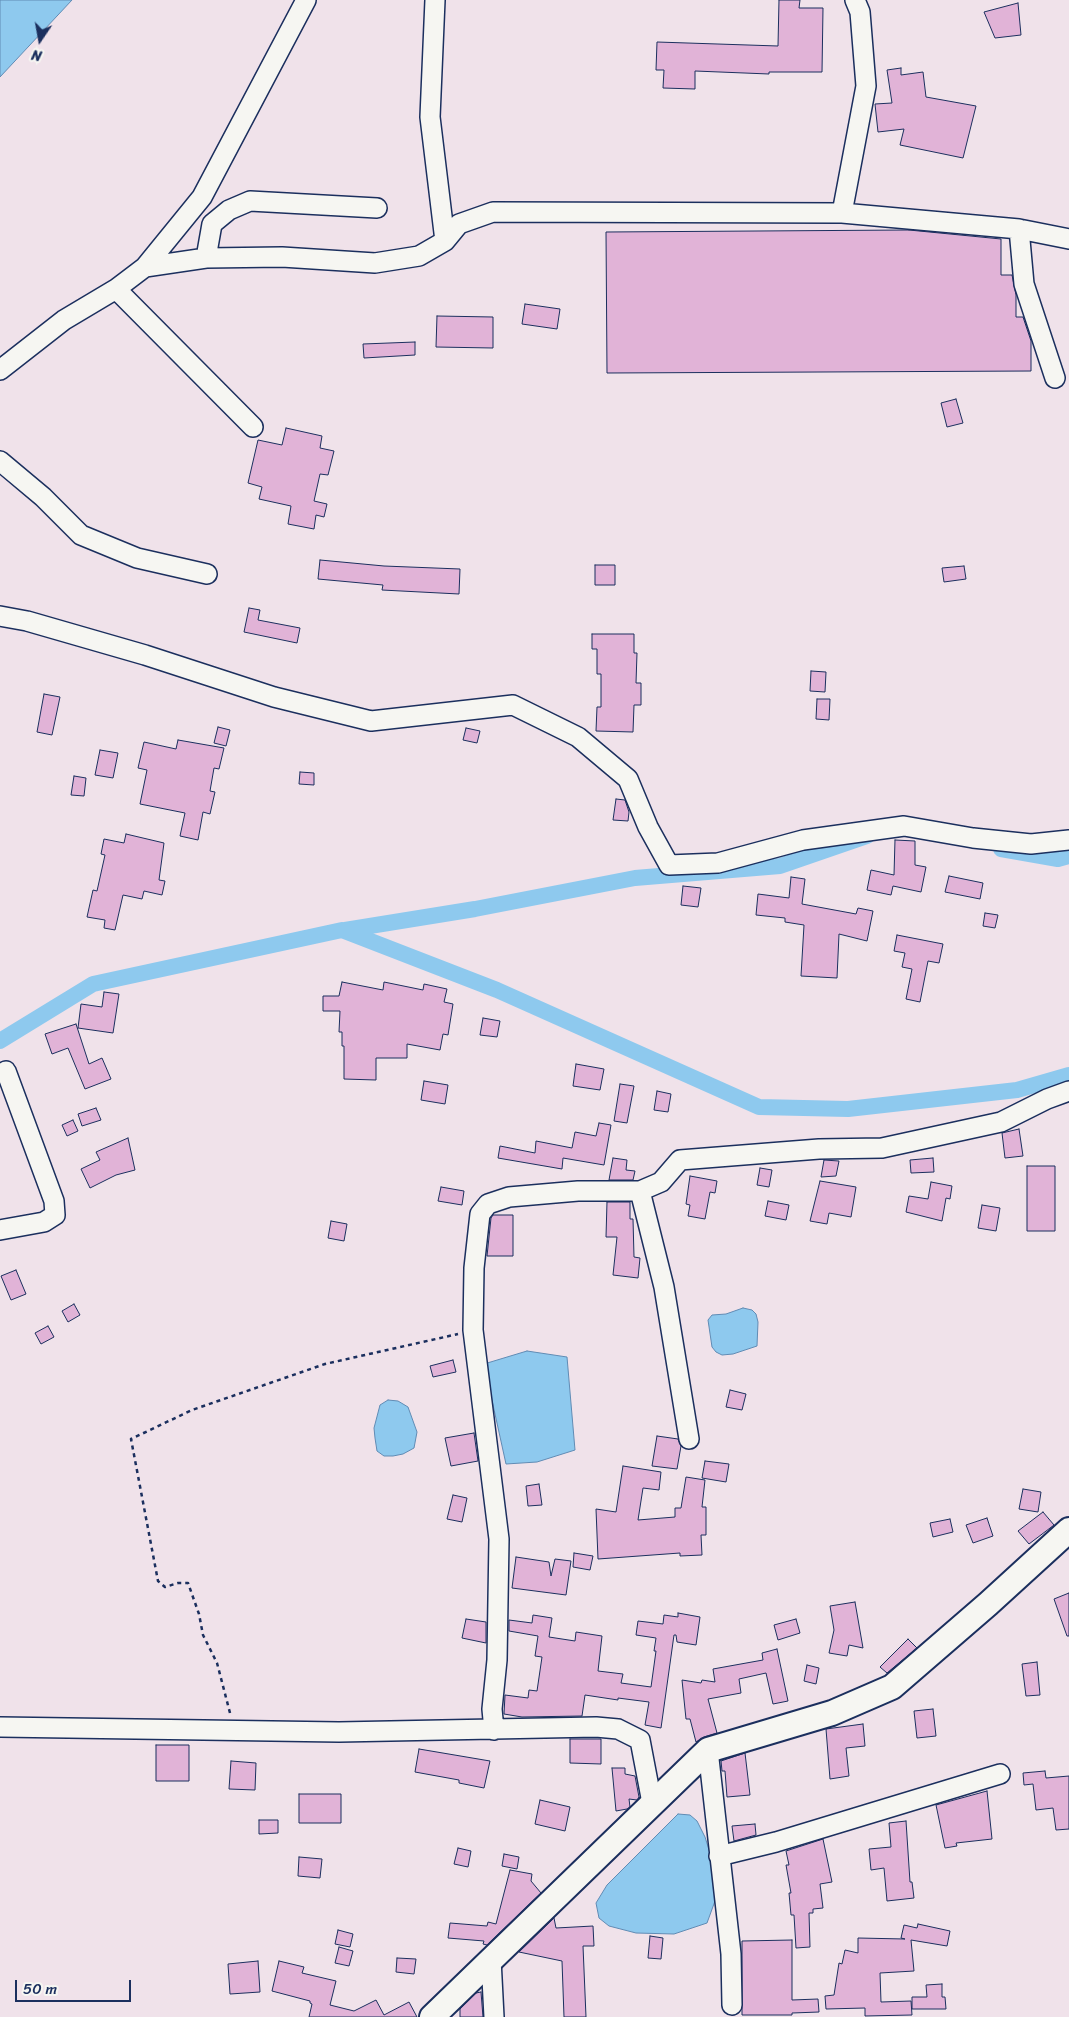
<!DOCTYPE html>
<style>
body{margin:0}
#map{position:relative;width:1069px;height:2017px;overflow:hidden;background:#f0e2ea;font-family:Sriracha,sans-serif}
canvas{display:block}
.north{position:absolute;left:15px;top:15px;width:50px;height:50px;-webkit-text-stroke:4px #f6f6f2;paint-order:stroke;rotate:192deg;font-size:14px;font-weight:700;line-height:20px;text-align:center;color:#1b2f5e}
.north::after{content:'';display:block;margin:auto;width:18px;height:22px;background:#1b2f5e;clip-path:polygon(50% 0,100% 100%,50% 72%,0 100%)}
.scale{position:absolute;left:15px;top:1980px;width:116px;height:22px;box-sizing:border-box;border:2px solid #1b2f5e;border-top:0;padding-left:6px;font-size:15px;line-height:18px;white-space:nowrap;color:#1b2f5e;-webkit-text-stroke:4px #f6f6f2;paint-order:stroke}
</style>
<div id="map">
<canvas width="1069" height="2017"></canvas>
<div class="north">N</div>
<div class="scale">50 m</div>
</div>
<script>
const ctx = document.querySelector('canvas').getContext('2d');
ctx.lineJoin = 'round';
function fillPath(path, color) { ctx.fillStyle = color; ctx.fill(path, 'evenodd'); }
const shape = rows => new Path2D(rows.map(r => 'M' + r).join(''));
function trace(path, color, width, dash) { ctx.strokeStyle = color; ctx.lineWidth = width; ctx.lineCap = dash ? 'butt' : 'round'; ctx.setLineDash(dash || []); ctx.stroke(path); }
const water = shape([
 [0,0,72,0,0,77,0,0],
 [743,1308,752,1310,756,1314,758,1322,757,1346,733,1354,722,1355,716,1352,712,1347,708,1320,712,1315,726,1314,743,1308],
 [527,1351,567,1357,575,1450,537,1462,506,1464,484,1364,527,1351],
 [388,1400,398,1401,408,1407,417,1432,414,1448,403,1454,393,1456,384,1456,377,1451,375,1438,374,1428,380,1405,388,1400],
 [678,1814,690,1815,697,1821,705,1837,716,1872,715,1901,707,1923,674,1934,636,1933,609,1926,599,1918,596,1903,607,1885,678,1814]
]);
fillPath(water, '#8ec9ee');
trace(water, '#608bb4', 1);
trace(shape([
 [1001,849,1058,859,1069,856],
 [345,930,475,909,635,878,780,866,867,836],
 [0,1041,93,984,342,930,497,990,759,1107,848,1109,1017,1090,1069,1075]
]), '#8ec9ee', 16);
const building = shape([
 [779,0,800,0,799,8,823,8,822,72,769,72,769,74,695,71,695,89,663,88,664,70,656,70,657,42,778,46,779,0],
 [1018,3,1021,35,995,38,984,12,1018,3],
 [901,68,901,75,923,72,926,97,976,106,963,158,900,145,904,129,878,132,875,104,892,103,887,70,901,68],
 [909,230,1001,239,1001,275,1012,275,1016,295,1016,317,1023,317,1031,341,1031,371,607,373,606,232,909,230],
 [525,304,560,309,557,329,522,324,525,304],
 [437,316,493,317,493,348,436,347,437,316],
 [415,342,415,355,364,358,363,344,415,342],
 [956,399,963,423,947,427,941,403,956,399],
 [286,428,322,436,320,448,334,451,328,475,320,474,314,501,327,504,324,517,316,515,314,529,288,524,291,506,259,499,262,487,248,483,258,440,282,445,286,428],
 [320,560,384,566,460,569,459,594,382,590,383,585,318,579,320,560],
 [595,565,615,565,615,585,595,585,595,565],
 [964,566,966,579,944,582,942,568,964,566],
 [249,608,260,610,258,620,300,628,297,643,244,632,249,608],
 [592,634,634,634,634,653,637,653,636,683,641,683,641,705,634,705,633,732,596,731,597,707,601,707,601,674,597,674,597,649,592,649,592,634],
 [811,671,826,672,825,692,810,691,811,671],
 [44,694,60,697,52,735,37,732,44,694],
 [817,699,830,699,829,720,816,719,817,699],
 [218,727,230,730,226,746,214,743,218,727],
 [466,728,480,731,477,743,463,740,466,728],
 [178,740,224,748,219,769,214,768,210,791,215,792,210,814,203,812,198,840,180,836,185,813,140,804,147,770,138,768,144,742,176,749,178,740],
 [100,750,118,753,113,778,95,775,100,750],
 [300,772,314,773,314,785,299,784,300,772],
 [74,776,86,778,84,796,71,795,74,776],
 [616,799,625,800,629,812,628,821,613,820,616,799],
 [126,834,164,843,159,880,165,881,162,895,144,891,142,899,123,895,115,930,104,928,105,920,87,917,93,890,97,891,105,855,101,854,104,839,124,843,126,834],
 [895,840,915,841,915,865,926,867,921,892,893,886,891,895,867,890,871,870,894,875,895,840],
 [949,876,983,883,980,899,945,892,949,876],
 [791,877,805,879,802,904,856,914,858,908,873,911,867,941,839,934,837,978,801,976,804,925,785,922,785,918,756,915,758,894,789,898,791,877],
 [683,886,701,888,698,907,681,905,683,886],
 [985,913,998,915,995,928,983,926,985,913],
 [897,935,943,944,939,963,928,961,920,1002,906,999,912,969,902,967,905,953,894,951,897,935],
 [342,982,383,990,384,982,423,990,424,984,447,989,444,1002,453,1004,448,1035,443,1034,440,1050,407,1044,407,1058,376,1058,376,1080,344,1079,344,1046,342,1046,342,1032,339,1032,340,1011,323,1011,323,996,339,996,342,982],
 [104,992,119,994,113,1033,78,1028,81,1004,102,1007,104,992],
 [483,1018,500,1021,497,1037,480,1035,483,1018],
 [76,1024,89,1064,102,1058,111,1079,85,1089,68,1048,52,1054,45,1034,76,1024],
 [576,1064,604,1069,600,1090,573,1086,576,1064],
 [424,1081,448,1085,445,1104,421,1100,424,1081],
 [620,1084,634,1086,627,1123,614,1121,620,1084],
 [657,1091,671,1094,668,1112,654,1110,657,1091],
 [96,1108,101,1120,82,1126,78,1114,96,1108],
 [73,1120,78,1131,67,1136,62,1125,73,1120],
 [599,1123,611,1125,604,1165,563,1158,562,1169,498,1158,500,1146,535,1153,536,1141,572,1148,575,1132,596,1136,599,1123],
 [1019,1129,1023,1156,1005,1158,1002,1133,1019,1129],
 [128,1138,135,1170,116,1175,90,1188,81,1169,100,1160,96,1152,128,1138],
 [613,1158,627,1160,626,1170,635,1171,633,1180,609,1180,613,1158],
 [933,1158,934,1172,911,1173,910,1160,933,1158],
 [824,1160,839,1161,836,1176,821,1177,824,1160],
 [1027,1166,1055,1166,1055,1231,1027,1231,1027,1166],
 [760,1168,772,1170,769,1187,757,1185,760,1168],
 [690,1176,717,1181,715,1193,710,1192,705,1219,688,1216,690,1205,686,1204,690,1176],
 [820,1181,856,1187,851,1217,829,1213,827,1224,810,1221,820,1181],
 [931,1182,952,1186,950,1199,946,1198,942,1221,906,1212,909,1196,928,1199,931,1182],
 [441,1187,464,1191,462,1205,438,1201,441,1187],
 [768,1201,789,1205,786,1220,765,1216,768,1201],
 [607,1202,630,1202,630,1219,633,1219,634,1257,640,1258,638,1278,613,1275,617,1237,606,1237,607,1202],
 [982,1205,1000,1208,996,1231,978,1228,982,1205],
 [493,1215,513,1215,513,1256,487,1256,491,1218,493,1215],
 [331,1221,347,1224,344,1241,328,1238,331,1221],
 [16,1270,26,1294,11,1300,1,1276,16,1270],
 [74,1304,80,1315,68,1322,62,1311,74,1304],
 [48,1326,54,1337,41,1344,35,1333,48,1326],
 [453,1360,456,1372,433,1377,430,1366,453,1360],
 [730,1390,746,1394,742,1410,726,1407,730,1390],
 [474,1433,478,1461,451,1466,445,1438,474,1433],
 [657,1436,678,1439,681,1446,677,1469,652,1466,657,1436],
 [705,1461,729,1464,726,1482,702,1478,705,1461],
 [623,1466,661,1472,659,1490,643,1488,638,1520,675,1517,675,1508,681,1508,686,1477,705,1480,702,1507,706,1507,706,1535,701,1535,702,1555,680,1556,680,1553,598,1559,596,1509,616,1512,623,1466],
 [539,1484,542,1505,528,1506,526,1486,539,1484],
 [1023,1489,1041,1492,1038,1512,1019,1509,1023,1489],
 [453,1495,467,1498,462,1522,447,1519,453,1495],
 [1043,1512,1054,1525,1029,1544,1018,1531,1043,1512],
 [987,1518,993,1536,973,1543,966,1525,987,1518],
 [950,1519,953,1532,933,1537,930,1523,950,1519],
 [574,1553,593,1556,590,1570,573,1567,574,1553],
 [516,1557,549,1562,551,1576,555,1559,571,1561,566,1595,512,1588,516,1557],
 [1069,1593,1069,1636,1067,1636,1054,1599,1069,1593],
 [855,1602,863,1648,849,1645,847,1656,829,1653,834,1630,830,1606,855,1602],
 [678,1613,700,1617,696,1645,677,1642,676,1635,674,1635,661,1728,645,1725,649,1702,618,1698,618,1700,585,1695,582,1716,522,1717,504,1714,505,1695,528,1698,529,1690,537,1691,542,1657,535,1656,538,1636,509,1631,509,1620,532,1623,533,1615,552,1618,549,1637,575,1641,576,1632,602,1636,598,1671,623,1674,621,1683,651,1687,656,1651,654,1651,656,1638,636,1635,638,1621,663,1624,664,1615,678,1617,678,1613],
 [466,1619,486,1622,486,1643,462,1638,466,1619],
 [796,1619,800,1633,778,1640,774,1625,796,1619],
 [908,1639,917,1648,887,1673,880,1667,908,1639],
 [777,1649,788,1701,773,1704,766,1673,739,1679,741,1693,708,1699,717,1733,704,1737,696,1742,690,1719,686,1719,682,1680,701,1683,702,1680,715,1682,713,1669,763,1660,762,1653,777,1649],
 [1037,1662,1040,1695,1026,1696,1022,1664,1037,1662],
 [807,1665,819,1668,816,1684,804,1681,807,1665],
 [933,1709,936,1736,917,1738,914,1711,933,1709],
 [863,1724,865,1746,846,1748,849,1776,830,1779,826,1729,863,1724],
 [570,1739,601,1739,601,1764,570,1763,570,1739],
 [156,1745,189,1745,189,1781,156,1781,156,1745],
 [419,1749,490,1761,484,1788,459,1783,459,1780,415,1772,419,1749],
 [745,1753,750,1795,727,1797,725,1771,722,1771,721,1761,745,1753],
 [231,1761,256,1763,255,1790,229,1789,231,1761],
 [612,1768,625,1768,625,1774,635,1776,639,1797,637,1800,629,1799,630,1807,627,1809,616,1811,612,1768],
 [1045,1771,1046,1778,1069,1776,1069,1829,1056,1830,1053,1808,1036,1810,1033,1784,1024,1785,1023,1773,1045,1771],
 [987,1791,992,1839,956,1843,957,1846,945,1848,936,1805,987,1791],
 [299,1794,341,1794,341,1823,299,1823,299,1794],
 [540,1800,570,1807,565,1831,535,1824,540,1800],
 [259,1820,278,1820,278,1833,259,1834,259,1820],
 [906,1821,910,1882,912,1882,914,1898,887,1901,884,1868,871,1870,869,1849,891,1847,889,1823,906,1821],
 [755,1824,756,1835,734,1841,732,1826,755,1824],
 [823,1839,832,1882,820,1884,823,1908,813,1909,813,1913,809,1913,810,1947,796,1948,794,1915,791,1915,789,1893,791,1893,786,1865,789,1865,786,1851,823,1839],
 [458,1848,471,1851,468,1867,454,1864,458,1848],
 [504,1854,519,1857,517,1869,502,1866,504,1854],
 [299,1857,322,1859,320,1878,298,1876,299,1857],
 [510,1870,532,1874,531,1881,541,1893,487,1945,483,1944,484,1941,448,1938,450,1923,487,1926,488,1922,496,1924,510,1870],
 [554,1918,556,1928,593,1926,594,1946,583,1946,586,2017,564,2017,562,1961,519,1952,554,1918],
 [918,1924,950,1931,947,1946,911,1940,914,1971,880,1973,881,2002,911,2001,912,2015,865,2016,865,2008,826,2009,825,1996,834,1995,839,1963,842,1964,845,1950,858,1953,858,1938,905,1939,901,1938,904,1925,917,1928,918,1924],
 [338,1930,353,1934,350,1947,335,1944,338,1930],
 [650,1936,663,1938,661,1959,648,1958,650,1936],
 [792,1940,792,2000,818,1999,819,2012,792,2013,792,2015,742,2015,742,1941,792,1940],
 [339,1947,353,1951,349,1966,335,1963,339,1947],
 [397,1958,416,1959,414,1974,396,1972,397,1958],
 [258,1961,260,1992,230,1994,228,1964,258,1961],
 [279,1961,304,1967,302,1973,336,1981,330,2005,354,2011,376,2000,384,2015,409,2002,417,2017,309,2017,312,2004,310,2003,310,2001,272,1991,279,1961],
 [942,1984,942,1997,945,1997,946,2009,912,2009,912,1997,927,1997,926,1985,942,1984],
 [481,1992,483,2017,460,2017,460,2009,476,1993,481,1992]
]);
fillPath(building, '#e1b3d7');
trace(building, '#1b2f5e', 1);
const minor = shape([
 [435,0,430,117,445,241],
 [842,213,866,86,860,12,855,0],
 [1019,229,1024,284,1055,378],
 [206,258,212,224,229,210,250,201,377,208],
 [145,267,202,197,306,0],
 [116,289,253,427],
 [0,370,64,320,116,289,145,267,206,258,282,257,375,263,419,256,445,241,459,224,493,212,842,213,1019,229,1069,239],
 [0,461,43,497,81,535,137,558,207,574],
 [0,616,27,621,145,655,274,697,371,721,513,705,578,737,628,779,648,827,669,865,718,863,803,840,904,826,973,838,1031,844,1069,840],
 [0,1230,44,1222,55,1215,54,1201,6,1071],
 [689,1439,664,1287,640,1191,661,1182,680,1160,819,1149,882,1148,1001,1122,1047,1099,1069,1091],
 [0,1727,339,1732,596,1727,618,1729,640,1740,652,1803],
 [494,1730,492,1709,497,1660,499,1539,473,1330,474,1268,480,1214,488,1204,509,1197,578,1191,640,1191],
 [708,1750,731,1954,732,2005],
 [719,1856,776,1842,1000,1774],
 [491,1959,494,2017]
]);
const major = shape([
 [432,2017,708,1750,832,1713,892,1687,988,1604,1069,1530]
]);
trace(minor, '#1b2f5e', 22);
trace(major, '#1b2f5e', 28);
trace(shape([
 [230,1713,217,1663,203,1635,199,1614,188,1583,178,1583,165,1587,158,1581,131,1439,192,1410,325,1364,458,1334]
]), '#1b2f5e', 2.5, [4, 4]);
trace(minor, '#f6f6f2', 19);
trace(major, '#f6f6f2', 24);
</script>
